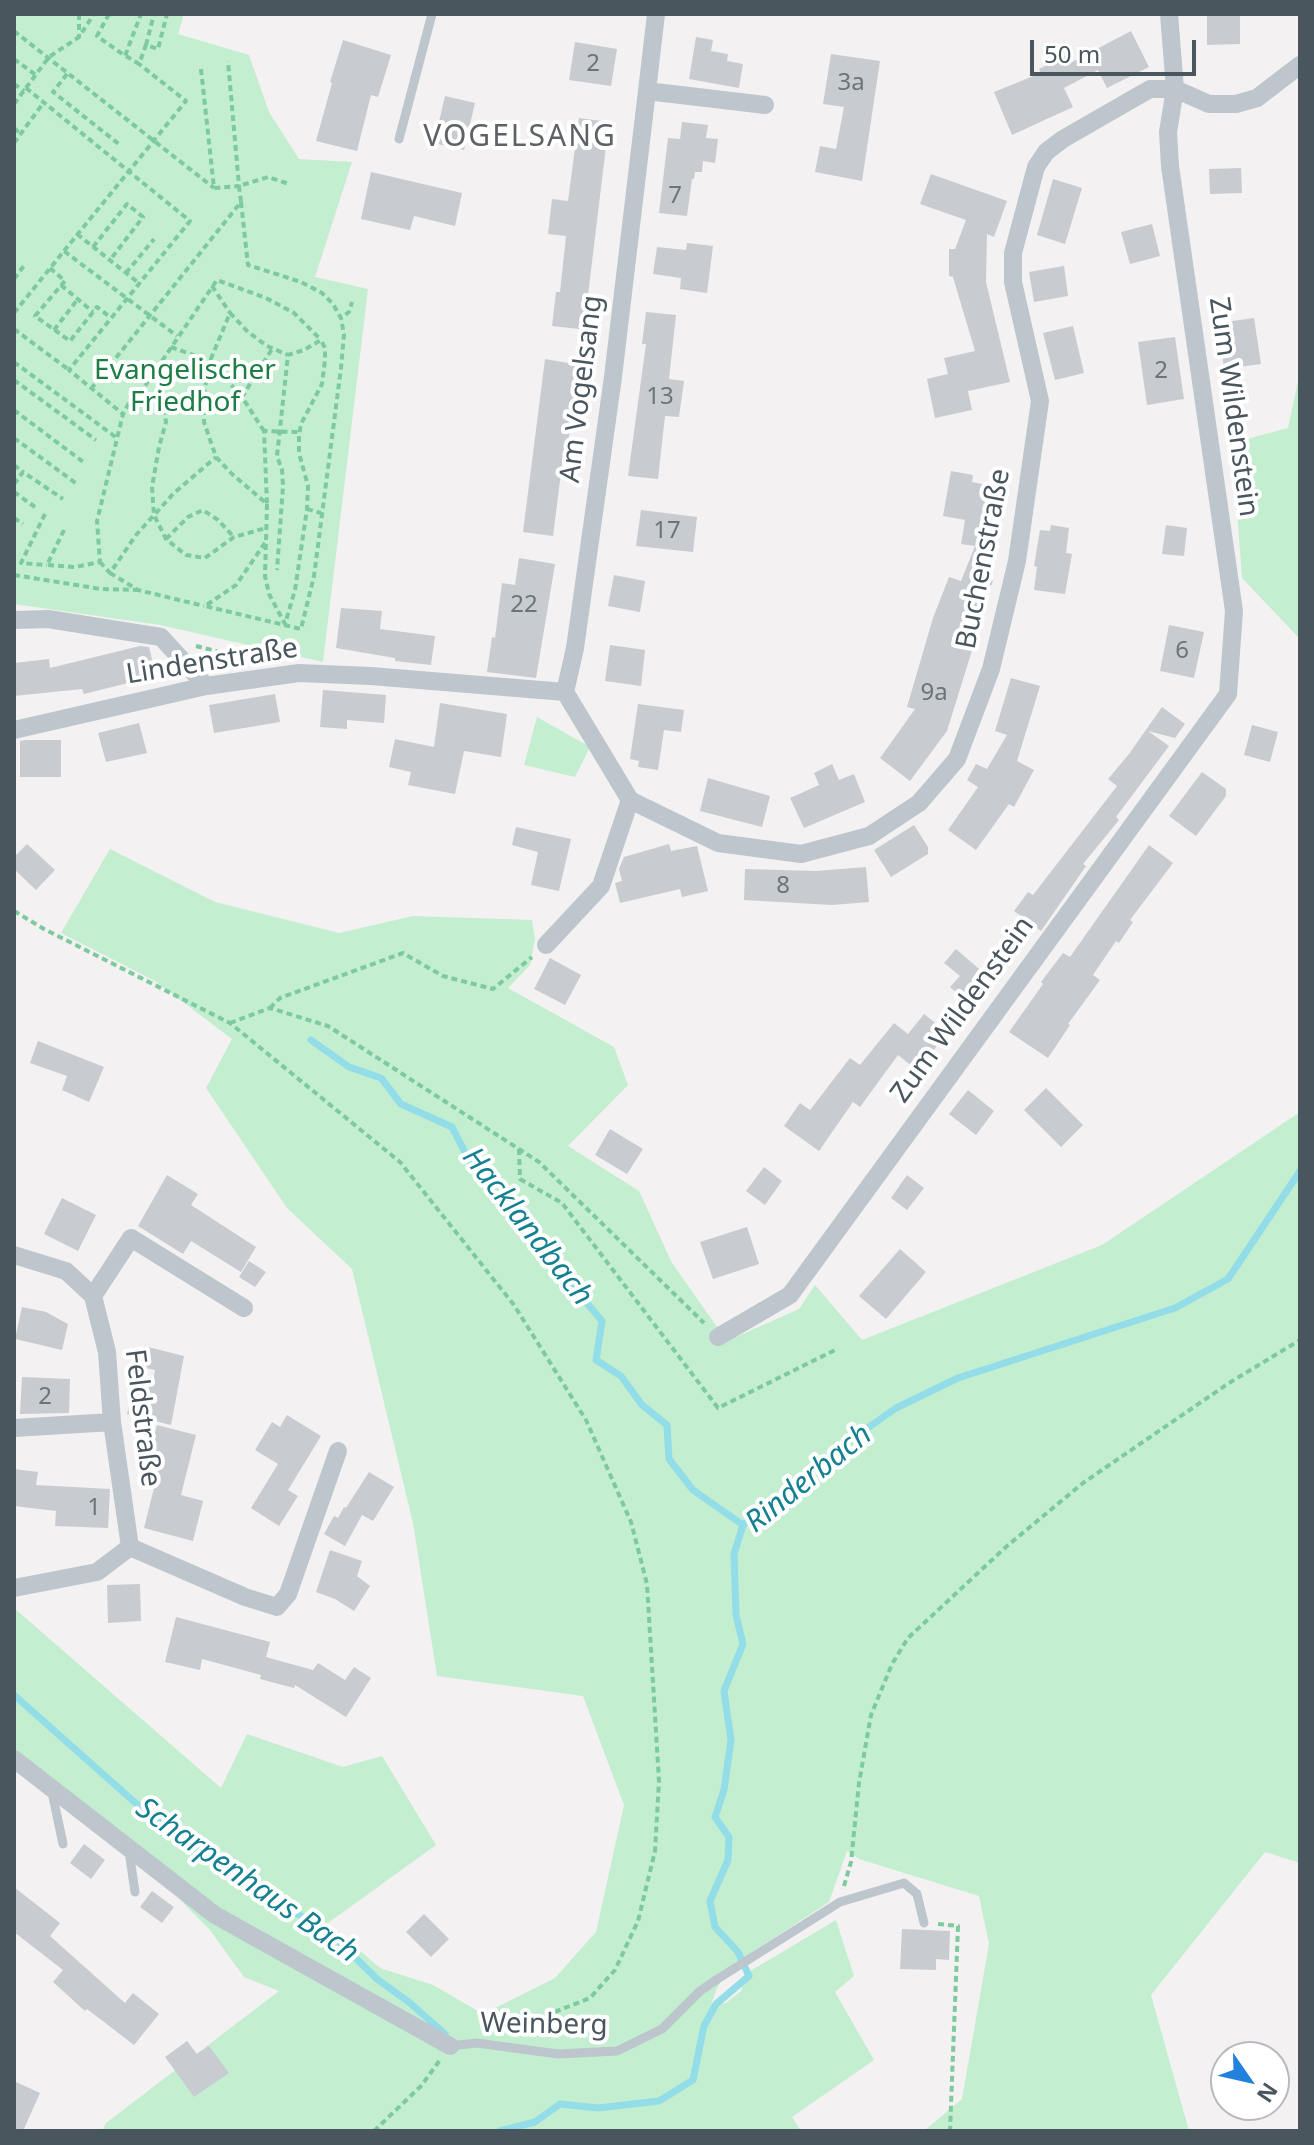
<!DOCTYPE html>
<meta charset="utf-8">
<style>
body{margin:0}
#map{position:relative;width:1314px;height:2145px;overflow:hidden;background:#f3f1f1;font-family:"Noto Sans",sans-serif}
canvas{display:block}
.frame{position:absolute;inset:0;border:16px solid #4a565e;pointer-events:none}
.north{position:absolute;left:1210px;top:2041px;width:80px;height:80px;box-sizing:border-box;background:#fff;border:2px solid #b7bbbf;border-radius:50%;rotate:124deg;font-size:22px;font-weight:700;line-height:32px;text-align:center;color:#4a565e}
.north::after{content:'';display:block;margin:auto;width:28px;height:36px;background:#2281dc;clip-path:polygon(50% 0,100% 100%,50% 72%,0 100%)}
.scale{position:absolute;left:1030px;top:40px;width:166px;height:36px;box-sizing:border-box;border:4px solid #4a565e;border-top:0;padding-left:10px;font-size:24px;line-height:28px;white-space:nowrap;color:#4a565e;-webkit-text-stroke:6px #fff;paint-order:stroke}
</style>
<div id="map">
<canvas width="1314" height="2145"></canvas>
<div class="frame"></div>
<div class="north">N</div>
<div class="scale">50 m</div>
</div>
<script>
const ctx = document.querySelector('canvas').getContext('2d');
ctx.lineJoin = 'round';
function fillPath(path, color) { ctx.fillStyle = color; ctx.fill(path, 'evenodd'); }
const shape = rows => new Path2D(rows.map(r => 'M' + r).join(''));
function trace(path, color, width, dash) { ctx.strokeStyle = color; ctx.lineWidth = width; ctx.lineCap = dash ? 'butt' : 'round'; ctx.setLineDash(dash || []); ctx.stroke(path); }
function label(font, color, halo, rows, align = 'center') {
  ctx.font = font + ' "Noto Sans",sans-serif'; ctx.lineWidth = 8; ctx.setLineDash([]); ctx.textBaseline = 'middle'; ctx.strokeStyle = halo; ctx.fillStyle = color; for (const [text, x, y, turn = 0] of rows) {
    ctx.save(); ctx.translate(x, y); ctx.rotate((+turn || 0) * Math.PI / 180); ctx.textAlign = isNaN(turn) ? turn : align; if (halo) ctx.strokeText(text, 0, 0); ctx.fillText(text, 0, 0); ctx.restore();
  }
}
fillPath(shape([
 [14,14,184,14,178,34,249,55,269,112,299,159,352,162,315,277,368,289,323,662,160,625,14,604],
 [1300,372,1300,639,1242,578,1232,443,1288,428],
 [537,717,590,747,575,777,524,765],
 [110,849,215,902,339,933,413,916,532,920,535,939,530,965,508,988,614,1047,628,1085,568,1146,639,1191,672,1263,727,1341,799,1309,815,1285,862,1340,1102,1245,1300,1112,1300,1863,1265,1852,1151,1995,1189,2131,924,2131,962,2099,989,1944,979,1896,859,1859,847,1851,829,1902,731,1966,717,1988,711,2005,726,2003,741,1991,747,1973,836,1920,854,1976,835,1992,874,2060,792,2117,801,2131,102,2131,106,2123,279,1991,244,1977,209,1929,129,1848,14,1759,14,1608,221,1788,247,1734,343,1767,382,1756,436,1845,328,1923,380,1968,433,1985,483,2014,555,1978,596,1932,624,1805,583,1696,437,1676,413,1523,352,1269,287,1208,206,1088,232,1039,155,981,61,933]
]), '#c3eed0');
trace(shape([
 [311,1040,349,1067,381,1078,401,1104,452,1127,474,1170,602,1321,596,1360,621,1376,642,1405,667,1425,669,1459,693,1490,743,1525],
 [14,1695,140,1807,240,1882,328,1931,377,1979,410,2003,445,2034],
 [500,2131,535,2122,560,2104,598,2108,659,2101,693,2080,704,2026,716,2004,749,1976,738,1952,715,1927,710,1901,728,1860,729,1837,715,1817,724,1790,731,1740,724,1691,743,1644,736,1615,734,1554,743,1525,834,1452,896,1408,958,1378,1175,1308,1228,1279,1300,1171]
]), '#92dde8', 7);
fillPath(shape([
 [1207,14,1240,14,1240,44,1207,45],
 [1131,31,1149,67,1107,88,1098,70,1064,88,1073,107,1012,135,994,92,1041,73,1039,69,1068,54,1072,62],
 [696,37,713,40,711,51,728,54,727,61,743,64,739,88,689,79],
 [343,40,391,55,378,97,371,95,357,151,316,141,332,83,330,82],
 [575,42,617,49,611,86,569,80],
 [831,54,880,61,862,181,815,172,820,146,836,149,844,107,823,104],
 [445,96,475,103,464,150,434,143],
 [579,118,609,122,588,295,592,296,588,330,552,326,556,292,560,292,566,236,548,234,552,199,568,201],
 [682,122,708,125,706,138,718,139,715,163,703,161,702,172,695,172,694,179,692,179,687,216,659,213,668,138,680,139],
 [1241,168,1242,193,1210,194,1209,169],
 [371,172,462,193,455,226,414,216,410,230,361,219],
 [931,174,1007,201,994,237,987,234,986,282,1010,382,968,391,972,410,935,418,927,379,948,374,944,358,975,351,953,277,949,276,949,249,955,249,966,220,920,204],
 [1053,179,1082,188,1065,244,1037,235],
 [1152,224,1160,256,1130,264,1121,232],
 [687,243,713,246,707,293,680,289,681,278,653,274,657,247,686,250],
 [1064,266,1068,296,1034,302,1029,272],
 [646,312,676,315,669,379,684,381,679,417,665,416,658,479,628,476,646,344,642,344],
 [1254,318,1261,364,1224,369,1218,323],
 [1073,326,1084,373,1055,380,1043,333],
 [1175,337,1184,399,1147,405,1138,342],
 [545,359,580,365,567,449,564,449,553,536,523,532],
 [951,471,973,475,972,482,1005,489,989,579,993,581,975,627,979,628,947,731,910,781,880,758,915,709,907,707,933,618,949,577,961,581,975,546,961,544,965,520,943,516],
 [641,510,697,517,693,552,636,546],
 [1051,525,1069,528,1066,553,1072,554,1065,594,1034,590,1037,567,1034,566,1040,530,1050,531],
 [1166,525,1187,528,1184,556,1162,554],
 [519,558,555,564,536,678,487,672,492,637,495,638,502,583,515,585],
 [614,575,645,581,640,612,608,606],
 [341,608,382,611,380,629,435,636,431,665,395,661,395,658,336,648],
 [1169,625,1204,632,1194,678,1160,671],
 [610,645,645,650,641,686,605,681],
 [140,646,149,647,156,676,84,694,82,689,14,696,14,663,49,659,50,668],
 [1011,678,1040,686,1017,761,1034,770,1014,807,1009,804,976,850,948,830,978,787,967,780,976,764,987,769,1007,735,995,731],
 [323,690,386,695,384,723,347,720,347,729,320,727],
 [275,694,280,722,214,733,209,705],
 [440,703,507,714,501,757,464,751,455,794,408,785,411,772,389,767,395,739,434,747],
 [638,704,684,710,681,732,664,730,658,770,638,767,639,761,630,759],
 [1162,707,1185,724,1175,738,1148,731,1169,746,1116,817,1119,820,1083,864,1086,866,1041,931,1014,911,1028,892,1033,895,1117,786,1108,779,1129,754],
 [139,723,147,753,106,762,98,733],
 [1252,725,1278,732,1270,762,1244,755],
 [25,740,61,740,61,777,20,777,20,741],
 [832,764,839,780,854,774,865,802,804,828,790,798,819,785,814,773],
 [1202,772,1226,789,1226,796,1196,836,1169,816],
 [708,778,770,796,762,827,700,811],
 [914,825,928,847,928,854,891,877,874,850],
 [516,827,571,839,559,891,531,885,538,852,512,845],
 [27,844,55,870,36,890,14,869,14,857],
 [669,844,671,851,697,846,708,891,682,897,680,889,620,903,615,883,622,881,619,869,624,857],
 [1149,845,1173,863,1130,920,1133,922,1119,943,1116,941,1093,975,1100,980,1068,1024,1070,1025,1048,1058,1009,1032,1043,984,1041,982,1063,953,1070,957],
 [866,867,869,902,832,905,744,900,745,869,816,871],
 [956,949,992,980,971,1005,950,987,960,976,944,963],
 [550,958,581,975,565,1005,534,989],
 [924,1014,947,1032,929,1057,918,1071,898,1055,860,1107,853,1102,819,1151,784,1126,800,1103,810,1110,850,1058,860,1065,894,1023,908,1034],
 [38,1041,104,1067,89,1102,62,1090,67,1076,30,1063],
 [1046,1088,1083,1125,1061,1147,1024,1110],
 [968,1090,994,1111,976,1135,949,1114],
 [610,1129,643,1149,627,1174,595,1155],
 [764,1167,782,1181,765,1205,746,1191],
 [167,1175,198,1194,191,1205,256,1247,241,1272,191,1241,183,1254,138,1226],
 [907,1175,924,1188,907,1210,891,1198],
 [62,1198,96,1215,78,1251,44,1234],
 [747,1227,759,1264,713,1279,700,1242],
 [900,1249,926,1272,886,1319,859,1296],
 [249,1261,266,1272,255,1287,239,1277],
 [22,1307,46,1312,68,1324,62,1350,15,1339],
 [144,1346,184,1356,171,1425,127,1414,135,1381,153,1382,155,1370,139,1367],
 [22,1377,70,1379,69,1413,20,1414],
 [287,1415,321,1436,288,1490,298,1496,279,1526,251,1508,278,1464,255,1450,272,1422,280,1427],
 [157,1425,196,1435,181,1495,203,1501,193,1541,144,1528,155,1484,142,1481],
 [14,1469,38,1472,36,1485,110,1489,108,1528,55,1526,56,1511,14,1506],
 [369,1472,394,1487,373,1521,362,1515,345,1546,324,1534,334,1516,338,1518,344,1507,346,1508],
 [330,1550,362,1561,357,1576,370,1586,354,1611,335,1599,316,1592],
 [140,1584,141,1621,108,1623,107,1585],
 [176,1617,270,1642,266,1657,313,1670,318,1663,345,1680,354,1667,371,1678,346,1717,295,1685,294,1688,260,1679,261,1675,202,1659,200,1670,165,1662],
 [84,1844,105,1860,91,1879,70,1863],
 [14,1887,60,1923,50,1936,125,2003,133,1993,159,2014,134,2045,87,2009,85,2011,53,1982,63,1970,14,1932],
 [152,1891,174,1907,162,1923,140,1907],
 [424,1914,449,1939,431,1957,406,1932],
 [902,1929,950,1931,949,1960,936,1959,936,1970,900,1969],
 [187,2041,197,2054,209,2046,229,2073,194,2097,165,2057],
 [14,2081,40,2093,23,2131,14,2131]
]), '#c8ccd0');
trace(shape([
 [79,14,79,37],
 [109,14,97,36,125,56,141,14],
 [14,31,214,188],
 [146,45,154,14],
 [126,56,139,64,146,45,158,49,167,14],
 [14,59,36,75],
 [201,69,214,188,239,186,228,61],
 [67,74,53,92,120,145],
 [14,84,24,91],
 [26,88,190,221,69,370,123,414],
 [14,104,49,57,79,37,94,14],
 [14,128,21,134],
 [14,143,44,102],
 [241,202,248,265,301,282,322,293,333,304,341,318,349,312,352,302],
 [77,234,140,284],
 [93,247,127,204,143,217,110,260],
 [64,251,186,101,139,64],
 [50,268,65,281,35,316,70,341,97,307,110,317],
 [126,273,154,239],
 [14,279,26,263],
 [61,285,93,312],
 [212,286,230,313],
 [14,313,64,251,177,336],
 [14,329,69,370],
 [54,330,78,299],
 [171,347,210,361,204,393,204,422,216,457,232,474,267,504,264,431,299,432],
 [14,362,117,438],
 [158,369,166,422,159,447,152,487,154,515,166,539,186,555,205,558,234,537,266,528],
 [14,380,96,440],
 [91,389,241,202,239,186,268,177,289,184],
 [242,397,210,361,230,313,248,332,267,346,288,355],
 [14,410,86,464],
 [264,431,242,397,272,349],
 [14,438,77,484],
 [14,465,23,472],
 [14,484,23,472,63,499],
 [14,492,35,507],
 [267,504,265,576,269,594,285,624,295,590,307,509,308,486,299,453,299,436,301,424,322,384,325,360,325,348,321,340,304,350,288,355,277,456,282,470,283,486,277,570],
 [307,509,321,513],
 [45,514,21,563,47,565],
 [14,518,23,524],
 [64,530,47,565,75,567,100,562,97,521,123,414,129,403,145,386,217,280,266,298,294,313,321,340],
 [166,539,188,517,203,510,218,520,234,537],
 [265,543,236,585,205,606,301,629,314,576,341,368,344,335,341,318],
 [100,562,110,573,136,535,174,493,216,457],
 [110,573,138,590,204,606],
 [14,575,101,589,138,590],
 [196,646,246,659],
 [14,911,44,929,230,1023,400,1162,514,1305,586,1420,631,1522,647,1584,659,1781,655,1851,638,1921,615,1970,590,1998,509,2030],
 [270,1008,280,998,403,953,443,976,493,989,532,957],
 [230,1023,270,1008,328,1026,539,1162,704,1323],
 [519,1149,520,1179,562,1203,718,1408,837,1349],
 [844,1886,851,1862,859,1783,871,1715,892,1664,908,1638,1007,1546,1083,1483,1229,1383,1300,1340],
 [938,1924,958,1926,950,2131],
 [374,2131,421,2086,440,2060]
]), '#7cca9e', 4, [6, 4]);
trace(shape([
 [399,139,432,14],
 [52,1792,63,1844],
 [129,1851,135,1892],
 [450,2046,477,2043,558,2054,617,2051,662,2029,700,1991,716,1980,840,1902,904,1883,917,1894,924,1923]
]), '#bdc6cd', 9);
trace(shape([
 [647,91,656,14],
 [14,620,48,619,161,637,206,686],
 [565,692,630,800,718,843,801,854,869,836,919,803,957,759,991,669,1017,561,1040,401,1013,282,1013,253,1036,167,1046,152,1063,139,1150,89,1175,89,1209,104,1236,104,1257,98,1300,65],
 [565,692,575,648,613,377,647,91,765,105],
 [14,730,206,686,299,673,371,676,565,692],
 [546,945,601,886,630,800],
 [14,1255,66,1271,93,1296,107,1352,112,1422,130,1547,97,1572,14,1588],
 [93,1296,131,1238,244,1308],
 [718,1337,790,1295,1228,694,1234,611,1170,166,1168,132,1175,89,1169,14],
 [14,1428,112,1422],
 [130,1547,245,1597,277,1607,288,1594,338,1451],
 [14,1759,215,1915,450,2046]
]), '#bdc6cd', 18);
label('24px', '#6a747a', null, [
 ["2",593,64],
 ["3a",851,83],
 ["7",675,196],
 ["2",1161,371],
 ["13",660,397],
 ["17",667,531],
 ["22",524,605],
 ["6",1182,651],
 ["9a",934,693],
 ["8",783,886],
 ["2",45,1397],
 ["1",94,1508]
]);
label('28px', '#1c7d45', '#fff', [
 ["Evangelischer",185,371],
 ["Friedhof",185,403]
]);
label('28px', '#4a565e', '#fff', [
 ["Am Vogelsang",582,389,-83],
 ["Zum Wildenstein",1233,407,82],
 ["Buchenstraße",984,559,-79],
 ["Lindenstraße",212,662,-9],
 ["Zum Wildenstein",963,1010,-54],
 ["Feldstraße",142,1418,83],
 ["Weinberg",544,2025,1]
]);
ctx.letterSpacing = '2px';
label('30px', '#5e6266', '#fff', [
 ["VOGELSANG",520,137]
]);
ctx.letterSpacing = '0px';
label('italic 30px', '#148090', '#fff', [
 ["Hacklandbach",527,1227,52],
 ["Rinderbach",809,1479,-39],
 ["Scharpenhaus Bach",247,1881,35]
]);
</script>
